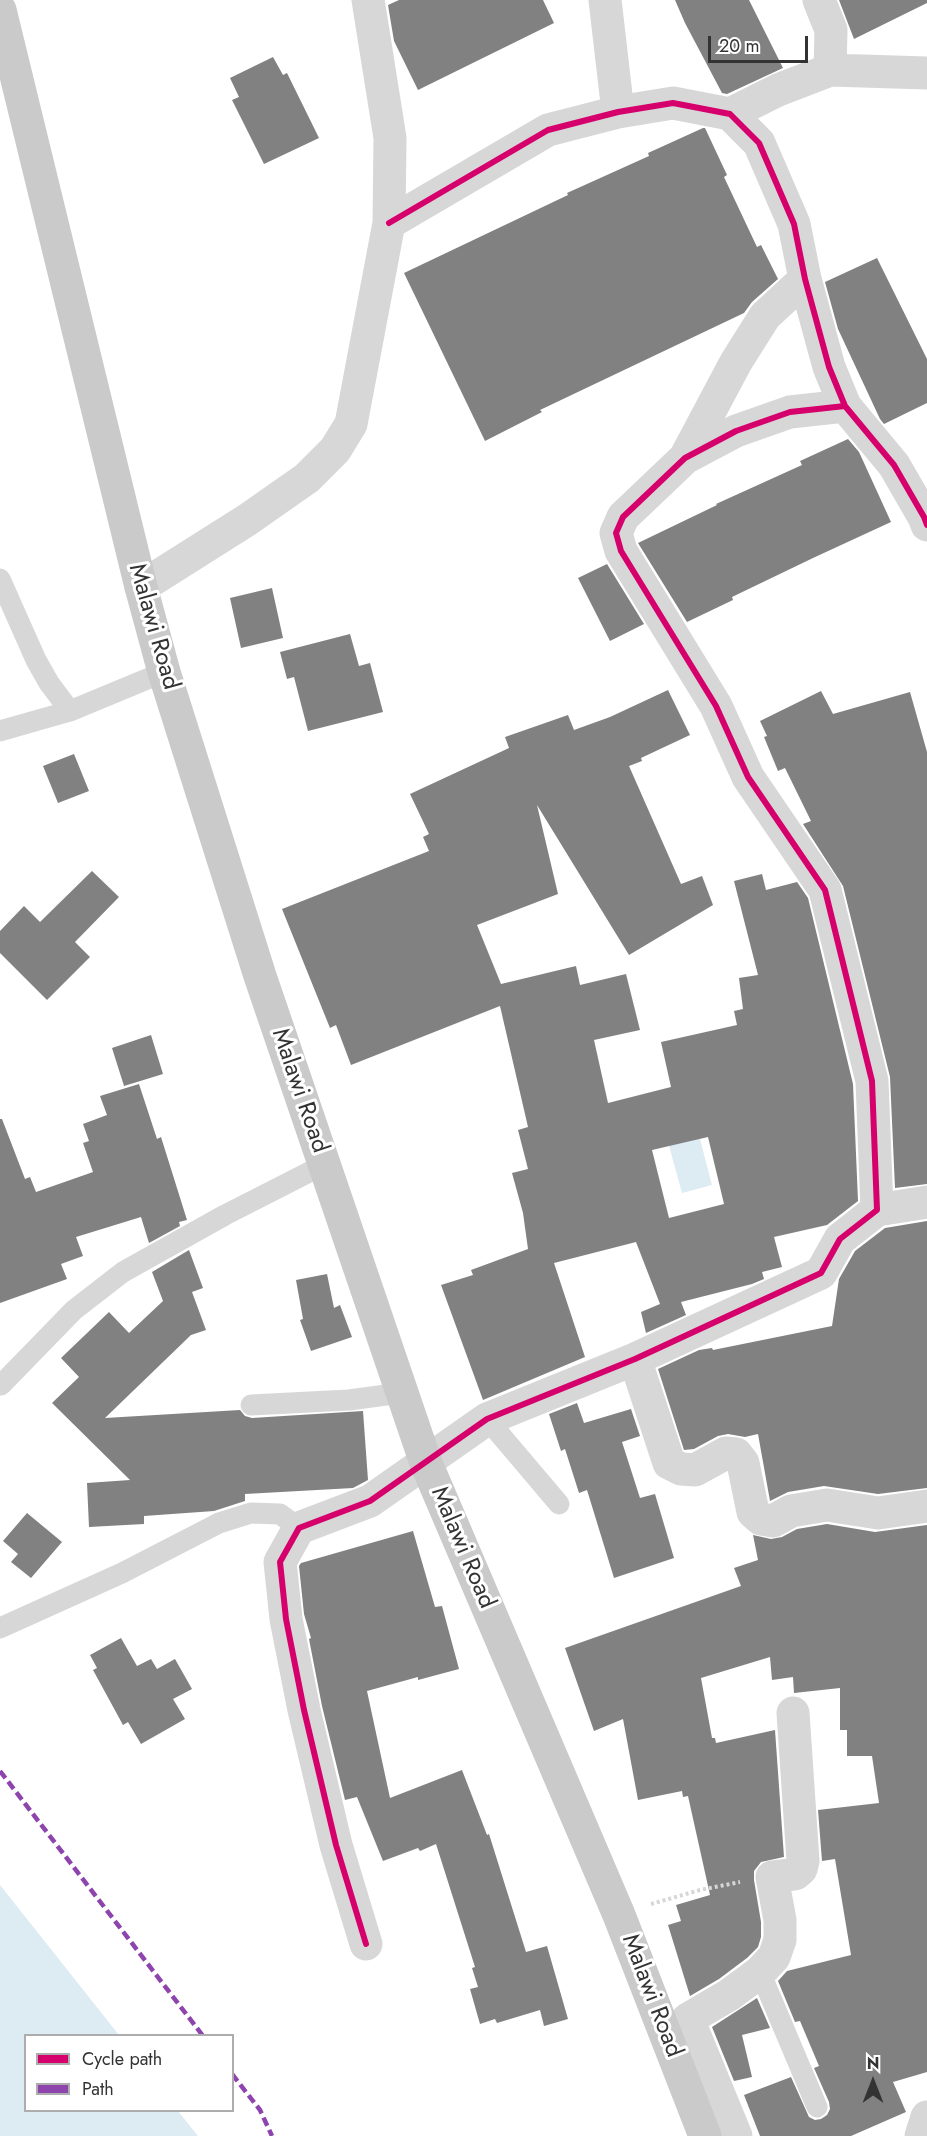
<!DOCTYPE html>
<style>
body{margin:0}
#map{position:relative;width:927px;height:2136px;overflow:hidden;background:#fff;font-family:Jost,sans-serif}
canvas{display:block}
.legend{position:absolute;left:24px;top:2034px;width:210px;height:78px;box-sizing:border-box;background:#fff;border:2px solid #adadad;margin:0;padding:8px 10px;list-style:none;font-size:18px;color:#333}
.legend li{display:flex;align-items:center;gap:12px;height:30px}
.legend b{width:30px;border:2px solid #adadad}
.north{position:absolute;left:843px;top:2052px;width:60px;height:60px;-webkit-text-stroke:4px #fff;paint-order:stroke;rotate:0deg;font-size:16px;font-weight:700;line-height:24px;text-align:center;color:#333}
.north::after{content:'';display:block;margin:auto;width:21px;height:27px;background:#333;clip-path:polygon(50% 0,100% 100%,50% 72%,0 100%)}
.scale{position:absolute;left:708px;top:36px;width:100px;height:27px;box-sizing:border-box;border:3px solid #333;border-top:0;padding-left:8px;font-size:18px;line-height:21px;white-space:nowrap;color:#333;-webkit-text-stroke:4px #fff;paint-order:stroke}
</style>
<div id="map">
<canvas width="927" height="2136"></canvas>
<ul class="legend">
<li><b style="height:8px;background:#d6006c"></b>Cycle path</li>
<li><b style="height:8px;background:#8e44ad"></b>Path</li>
</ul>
<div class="north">N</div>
<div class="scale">20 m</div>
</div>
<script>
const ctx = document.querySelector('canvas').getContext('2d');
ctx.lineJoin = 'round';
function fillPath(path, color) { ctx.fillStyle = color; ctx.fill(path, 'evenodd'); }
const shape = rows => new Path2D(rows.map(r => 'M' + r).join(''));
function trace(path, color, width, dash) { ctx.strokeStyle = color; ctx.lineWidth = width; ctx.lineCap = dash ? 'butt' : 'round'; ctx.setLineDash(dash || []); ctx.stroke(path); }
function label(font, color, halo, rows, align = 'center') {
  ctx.font = font + ' Jost,sans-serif'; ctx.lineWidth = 6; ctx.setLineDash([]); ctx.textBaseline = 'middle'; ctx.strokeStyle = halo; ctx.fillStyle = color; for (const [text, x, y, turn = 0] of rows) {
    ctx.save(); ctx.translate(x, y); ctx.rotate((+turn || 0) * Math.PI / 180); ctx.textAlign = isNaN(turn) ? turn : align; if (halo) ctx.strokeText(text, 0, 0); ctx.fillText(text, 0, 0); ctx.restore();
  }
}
fillPath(shape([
 [694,1116,712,1185,682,1193,663,1124],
 [0,1885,119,2035,26,2036,26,2110,178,2111,198,2136,0,2136]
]), '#ddebf3');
fillPath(shape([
 [399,0,543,0,554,23,418,90,394,41,388,5],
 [675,0,749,0,783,68,727,94,722,93,685,23],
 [839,0,927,0,927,3,854,39],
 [273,57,283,75,287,73,319,138,264,164,232,100,239,97,230,78],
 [703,128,705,128,727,175,724,177,757,247,761,245,778,279,752,302,744,313,540,410,542,412,485,441,404,273,568,195,567,193,649,156,648,153],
 [877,258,927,359,927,403,884,424,880,419,838,329,825,282],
 [848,439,859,452,891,522,813,558,732,597,733,600,687,622,638,543,717,505,716,504,802,465,800,461],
 [607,564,644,624,610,641,578,578],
 [272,588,283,638,241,648,230,598],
 [350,634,359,666,370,663,383,712,308,731,294,677,287,679,280,652],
 [668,690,690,735,641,758,642,761,629,766,681,884,702,876,713,905,629,955,537,805,558,894,477,925,501,984,576,966,580,985,626,974,640,1030,594,1040,608,1103,671,1087,661,1042,737,1025,734,1011,743,1009,739,978,758,975,734,881,762,874,766,890,797,882,808,898,853,1084,858,1201,827,1225,774,1237,782,1267,762,1272,764,1279,752,1284,681,1302,686,1315,646,1333,641,1312,660,1304,636,1242,554,1263,585,1357,483,1400,441,1285,473,1275,471,1270,528,1249,523,1213,512,1173,528,1169,518,1130,528,1127,500,1006,351,1065,336,1025,330,1028,282,909,429,851,423,837,429,834,410,794,509,748,505,737,568,715,574,730,610,717],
 [708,1137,724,1204,669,1218,652,1150],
 [821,691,833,714,910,692,927,752,927,1184,895,1188,890,1077,843,886,803,824,811,821,785,768,778,771,764,737,767,736,760,721],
 [74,754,89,791,58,803,43,766],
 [92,871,119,897,75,942,90,957,47,1000,0,953,0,931,24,906,40,922],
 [151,1035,163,1074,124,1086,112,1048],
 [139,1084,157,1139,161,1137,187,1220,179,1222,180,1226,149,1243,141,1217,76,1237,83,1256,61,1264,67,1279,0,1303,0,1119,2,1119,25,1179,30,1177,36,1192,93,1172,83,1143,89,1141,83,1124,107,1115,100,1096],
 [927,1221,927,1488,878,1494,824,1486,788,1492,770,1501,758,1434,745,1437,728,1434,718,1436,694,1449,684,1450,658,1369,699,1350,712,1348,713,1350,832,1326,839,1279,855,1251,885,1228],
 [189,1250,203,1288,192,1292,206,1330,191,1335,105,1418,240,1410,245,1416,252,1418,363,1411,368,1480,353,1488,245,1494,245,1501,214,1511,144,1516,144,1524,89,1527,87,1483,130,1480,52,1403,79,1377,61,1358,109,1312,129,1333,163,1301,152,1272],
 [327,1274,334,1308,340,1305,352,1337,311,1351,300,1320,303,1319,296,1280],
 [577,1403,584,1423,631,1409,640,1436,622,1442,640,1498,655,1494,674,1558,614,1578,587,1490,579,1493,565,1449,561,1451,549,1414],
 [27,1513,62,1542,31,1578,11,1562,18,1554,3,1541],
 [827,1524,875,1532,927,1525,927,2072,893,2082,906,2112,851,2136,760,2136,744,2095,791,2077,809,2117,815,2120,821,2119,827,2115,830,2109,829,2102,814,2068,819,2066,800,2021,795,2022,778,1981,787,1971,851,1955,835,1859,822,1861,818,1810,879,1803,872,1756,847,1756,847,1730,840,1730,840,1688,794,1693,793,1677,772,1680,770,1657,701,1678,712,1738,715,1738,716,1743,775,1730,784,1857,761,1862,754,1871,754,1880,761,1922,761,1937,758,1947,747,1958,719,1979,690,1996,668,1925,681,1921,676,1905,710,1895,688,1796,683,1797,682,1791,638,1800,623,1719,594,1731,565,1648,741,1586,734,1568,758,1560,753,1535,771,1539,782,1537,797,1529],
 [413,1531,435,1607,442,1606,459,1669,418,1680,418,1677,367,1691,390,1798,462,1770,487,1835,489,1834,526,1952,547,1946,568,2019,544,2026,540,2010,497,2023,495,2019,480,2024,470,1989,478,1987,472,1968,475,1967,436,1844,420,1851,418,1848,383,1861,357,1797,345,1800,322,1706,309,1639,311,1638,304,1614,299,1566,301,1563],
 [121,1638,137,1666,151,1659,157,1669,175,1659,192,1689,173,1699,185,1719,141,1744,128,1722,123,1725,93,1670,97,1668,90,1655],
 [757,1998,770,2028,742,2035,752,2077,734,2081,712,2027]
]), '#818181');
trace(shape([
 [651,1904,700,1890,740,1882]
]), '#d6d6d6', 4, [3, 3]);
trace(shape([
 [0,579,36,660,49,683,70,711],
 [0,731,70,711,164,672],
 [1,1385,74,1310,123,1272,225,1215,325,1164],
 [251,1405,349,1400,401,1393],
 [487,1419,559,1504],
 [0,1628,122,1573,219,1523,251,1513,280,1514,299,1528],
 [760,1972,817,2107]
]), '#d7d7d7', 21);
trace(shape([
 [605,0,618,112],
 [819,0,831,30,830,70],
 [730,114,778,90,830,70,927,73],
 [389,223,548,130,618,112,673,103,730,114,759,143,794,224,805,279,829,367,845,406,894,465,924,517,927,525],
 [685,458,736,362,765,316,805,279],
 [141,587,247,520,307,478,335,450,351,424,389,223,390,138,368,0],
 [877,1210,927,1202],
 [635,1359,669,1463,681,1469,695,1470,726,1453,736,1454,743,1463,753,1512,761,1519,773,1521,791,1511,827,1505,878,1513,927,1506],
 [366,1944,336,1845,304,1710,286,1619,280,1562,299,1528,370,1501,487,1419,635,1359,821,1273,840,1239,877,1210,872,1081,825,890,748,777,716,706,621,551,616,533,623,517,685,458,736,431,790,412,845,406],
 [736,2136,688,2019,729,1995,760,1972,774,1957,780,1940,780,1920,772,1877,795,1874,801,1869,803,1861,793,1713],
 [921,2136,927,2117]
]), '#d7d7d7', 33);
trace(shape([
 [0,10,141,587,164,672,260,976,426,1463,619,1915,705,2136]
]), '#cacaca', 33);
trace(shape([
 [0,1771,203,2036],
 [232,2074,260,2110,272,2136]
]), '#8e44ad', 4.5, [9, 4.5]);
trace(shape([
 [389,223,548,130,618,112,673,103,730,114,759,143,794,224,805,279,829,367,845,406,894,465,924,517,927,525],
 [366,1944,336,1845,304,1710,286,1619,280,1562,299,1528,370,1501,487,1419,635,1359,821,1273,840,1239,877,1210,872,1081,825,890,748,777,716,706,621,551,616,533,623,517,685,458,736,431,790,412,845,406]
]), '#d6006c', 6);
label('24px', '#333', '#fff', [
 ["Malawi Road",153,627,74],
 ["Malawi Road",299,1091,71],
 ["Malawi Road",462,1548,67],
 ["Malawi Road",651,1996,69]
]);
</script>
